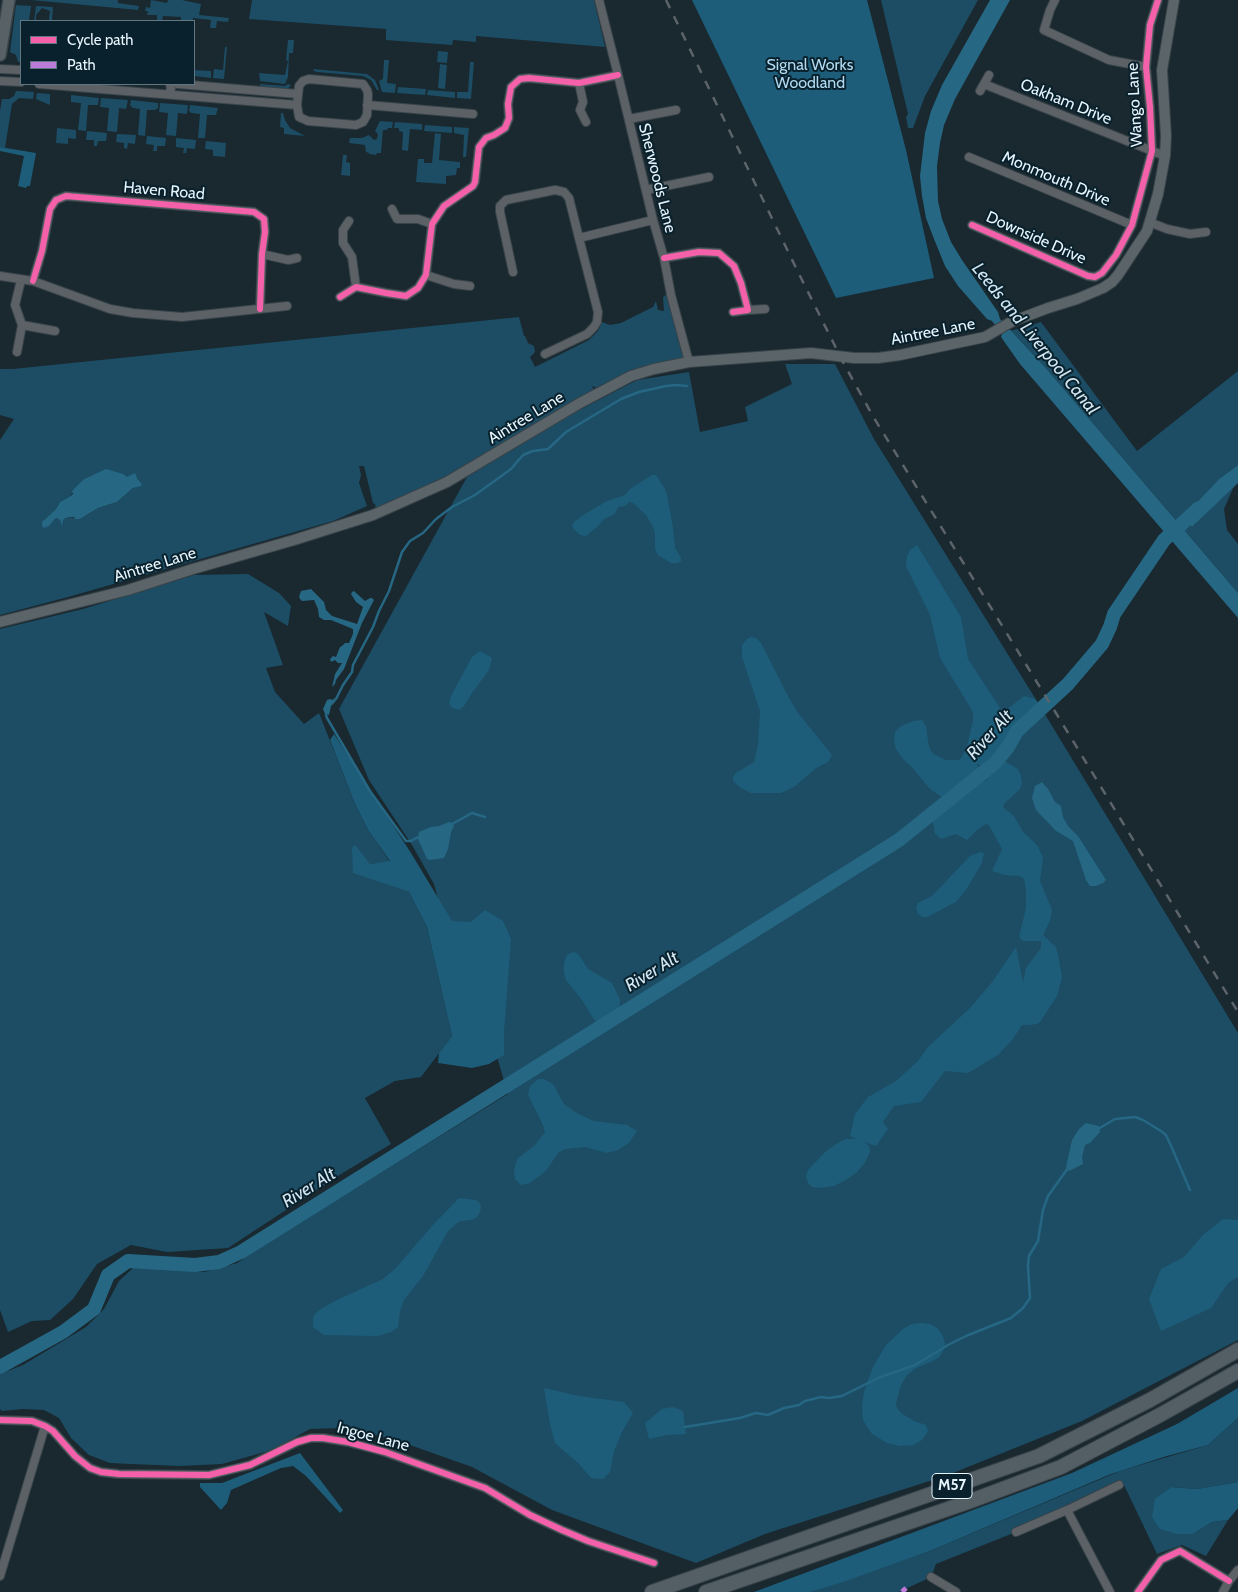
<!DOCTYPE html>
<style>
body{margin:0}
#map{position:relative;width:1238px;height:1592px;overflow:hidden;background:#1a282f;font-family:Cabin,sans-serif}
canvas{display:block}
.legend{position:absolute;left:20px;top:20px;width:175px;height:65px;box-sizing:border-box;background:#08212c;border:1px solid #617680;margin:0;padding:6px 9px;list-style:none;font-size:15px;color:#e7f5fd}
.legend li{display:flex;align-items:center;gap:10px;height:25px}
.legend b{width:25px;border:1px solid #617680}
</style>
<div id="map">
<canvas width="1238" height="1592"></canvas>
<ul class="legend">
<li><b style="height:6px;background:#f560ab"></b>Cycle path</li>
<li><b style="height:6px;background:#bd7bd9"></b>Path</li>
</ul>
</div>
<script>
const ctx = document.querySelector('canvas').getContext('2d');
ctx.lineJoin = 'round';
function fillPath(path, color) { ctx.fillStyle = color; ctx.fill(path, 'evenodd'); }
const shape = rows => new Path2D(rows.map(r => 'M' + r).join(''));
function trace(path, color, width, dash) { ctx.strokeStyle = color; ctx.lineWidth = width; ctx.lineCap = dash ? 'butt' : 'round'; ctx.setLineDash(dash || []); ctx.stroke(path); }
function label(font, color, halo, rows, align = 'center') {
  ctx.font = font + ' Cabin,sans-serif'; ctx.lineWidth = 4; ctx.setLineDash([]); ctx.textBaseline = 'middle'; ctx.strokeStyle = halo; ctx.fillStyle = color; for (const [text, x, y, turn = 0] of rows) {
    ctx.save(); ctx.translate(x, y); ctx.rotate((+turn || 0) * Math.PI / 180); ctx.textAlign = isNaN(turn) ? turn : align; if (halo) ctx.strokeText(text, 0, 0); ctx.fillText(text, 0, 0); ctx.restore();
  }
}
fillPath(shape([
 [31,0,118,0,118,3,139,6,138,10],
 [151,0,167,3,168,0,182,0,201,4,199,15,229,18,228,22,217,21,216,28,210,28,211,20,193,18,193,21,181,21,181,17,163,16,162,21,157,21,157,15,147,15,148,11,145,11,146,7,150,8],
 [252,0,594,0,605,47,476,36,476,42,453,40,452,45,386,40,386,29,249,19],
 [881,0,978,0,925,96,913,128,908,128,906,117,908,114],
 [16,5,31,6,29,21,21,21,21,62,18,62,16,55,10,52],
 [36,6,53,7,52,21,49,21,49,19,50,11,42,8,36,15,36,21,34,21],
 [288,40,294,40,293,53,289,53,288,77,285,84,260,81,259,73,285,75,288,61,286,60],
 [225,47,227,47,224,79,213,78,214,69,223,70],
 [438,51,448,52,447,63,437,62],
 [384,60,389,60,387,83,396,84,395,93,382,92,379,81,383,79],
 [470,62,474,62,471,99,457,98,457,92,468,92],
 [440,64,447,65,445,89,438,88],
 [313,69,367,74,375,80,379,90,377,90,371,80,363,76,317,72,314,71],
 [194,70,211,71,211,78,194,76],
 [260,84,285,86,288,84,291,85,288,89,285,89,261,87],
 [398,87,426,89,425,95,397,93],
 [428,90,455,92,455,98,427,95],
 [16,91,34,92,33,99,19,98,12,104,5,148,0,147,0,111,2,99,9,99,14,96],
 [37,93,50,94,50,105,36,99],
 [71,95,99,98,98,105,88,105,86,131,78,130,81,103,71,102],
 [101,98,128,100,126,109,119,108,117,132,107,131,109,108,100,107],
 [131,100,158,103,158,108,155,110,147,110,145,136,138,135,140,109,133,108,130,105],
 [160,103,188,105,187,114,178,113,176,136,166,135,168,113,159,112],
 [190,105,218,108,216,115,207,115,205,138,198,138,200,114,191,113,189,111],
 [281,113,283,113,285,120,290,128,305,136,284,134,284,128,280,127],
 [380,121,393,122,392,128,388,128,387,130,383,130,381,153,377,153,376,155,369,154,369,153,366,152,365,145,349,143,350,138,362,138,369,135,374,140,377,139,378,134,375,131],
 [395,122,422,124,422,130,410,129,408,151,402,150,403,132,399,131,399,128,394,128],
 [425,125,452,127,452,133,424,131],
 [454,127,469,128,466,157,463,157,464,135,454,133],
 [57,128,76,130,76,139,68,138,68,144,56,143],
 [87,131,107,133,106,141,98,141,97,146,94,146,94,140,86,140],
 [435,133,441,134,439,160,460,162,460,168,457,168,456,175,446,176,446,184,416,182,418,159,424,159,424,163,432,163],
 [117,134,136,135,135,144,128,143,127,149,124,148,124,143,116,142],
 [147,136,166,138,165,146,157,146,157,151,153,151,154,145,146,144],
 [176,138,196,140,195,149,187,148,186,153,183,153,184,148,176,147],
 [206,141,226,143,225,157,213,156,213,150,205,149],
 [343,155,347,155,346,162,350,163,350,176,341,175],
 [666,295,667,295,683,358,641,367,595,388,594,386,592,387,594,389,503,446,447,477,379,509,376,508,375,504,373,503,364,466,359,466,361,475,359,483,367,506,333,521,68,597,0,615,0,440,14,419,0,415,0,369,13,369,519,317,524,336,525,336,528,343,534,346,535,352,530,357,535,367,589,340,598,331,602,322,610,325,621,323,653,307,656,301,658,310,664,311,663,297],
 [93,475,137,478,142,484,133,488,117,502,98,508,80,519,69,517,64,519,63,524,60,520,56,518,49,526,44,520,56,509,60,502,69,497,84,479],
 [1041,322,1137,451,1238,371,1238,465,1219,479,1182,518,1192,527,1234,486,1224,509,1227,530,1238,544,1238,593,1044,366,1018,338,1010,331],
 [785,364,835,364,874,439,1040,706,1238,1033,1238,1340,1082,1421,948,1475,765,1534,696,1563,552,1510,472,1467,393,1439,344,1428,310,1429,272,1450,222,1464,180,1466,131,1464,110,1463,89,1455,71,1438,59,1418,44,1410,23,1409,2,1411,0,1409,0,1374,23,1365,86,1327,104,1309,119,1281,134,1267,204,1272,237,1263,275,1238,508,1094,497,1057,447,933,434,884,412,845,369,780,339,709,467,477,562,419,637,380,689,372,700,432,748,421,745,407,792,384],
 [248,574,279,593,291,606,288,626,264,612,283,665,266,668,275,692,304,724,319,713,355,804,368,830,390,862,370,864,353,872,409,892,427,927,452,1036,421,1077,395,1081,365,1098,391,1144,341,1174,228,1248,167,1252,131,1245,97,1264,73,1299,50,1320,32,1321,8,1332,0,1310,0,629,83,609,194,575],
 [1238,1418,1238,1482,1197,1489,1172,1487,1193,1534,1212,1522,1228,1520,1206,1556,1182,1545,1157,1554,1123,1483,1016,1532,936,1564,931,1577,899,1592,811,1592,930,1551,1120,1471,1208,1445]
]), '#1c4d64');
fillPath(shape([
 [692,0,867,0,906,150,934,278,836,298],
 [0,147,36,153,30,186,27,186,26,188,18,186,24,156,0,151],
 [652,475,656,475,665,489,667,495,673,528,675,548,681,558,681,561,678,563,671,563,658,555,655,549,655,533,652,525,646,515,633,503,629,502,625,506,618,507,615,514,604,519,598,526,586,536,580,535,573,528,572,525,574,522,585,514,607,501,625,495,630,489],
 [917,545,961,617,968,659,1002,711,1005,711,1024,696,1035,699,1040,706,1027,716,1014,730,991,762,981,768,979,764,977,764,979,769,942,797,930,789,912,767,902,758,896,749,894,742,895,732,901,726,913,721,922,720,926,726,929,747,933,754,946,760,959,760,962,757,967,746,973,721,973,713,970,707,940,658,930,615,906,566,907,556,910,550],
 [751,637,756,638,761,643,789,698,798,713,832,755,828,762,816,768,794,787,781,793,751,793,741,788,733,781,733,777,736,773,754,762,758,745,760,711,742,657,742,645,747,639],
 [480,651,492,658,489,670,472,693,464,706,459,710,456,709,452,708,449,703,451,696,472,657],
 [334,734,411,853,452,921,471,922,485,910,503,921,511,939,504,1032,504,1055,489,1064,472,1068,438,1063,439,1053,452,1036,427,927,409,892,353,873,352,848,355,845,370,864,390,861,368,830,355,804,330,740],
 [1004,761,1018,769,1021,776,1022,783,1020,789,1005,803,1003,807,1014,816,1023,832,1037,845,1043,857,1040,881,1052,910,1050,921,1043,935,1056,947,1058,955,1062,977,1057,996,1040,1022,1037,1024,1030,1025,1022,1025,1013,1039,998,1055,968,1073,945,1071,921,1102,894,1106,883,1122,888,1129,876,1146,864,1142,869,1146,870,1152,864,1164,857,1172,846,1180,834,1186,820,1188,812,1187,808,1183,806,1176,808,1170,825,1152,836,1144,846,1139,856,1139,850,1136,855,1114,868,1097,896,1081,918,1061,928,1047,970,1008,993,981,1016,947,1023,982,1026,968,1041,948,1041,941,1023,941,1019,937,1026,908,1026,889,1024,879,1019,876,1005,875,992,871,1002,849,989,825,986,824,978,829,967,840,956,834,941,839,935,834,932,817,958,794,983,777,985,781,987,781,985,776],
 [980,852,984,853,982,863,966,890,956,902,927,917,923,917,918,914,916,908,918,903,932,896,970,856],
 [573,952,577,953,581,958,588,969,612,983,620,1000,619,1012,599,1024,593,1018,582,1000,566,980,564,973,564,963,567,955],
 [538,1079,544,1079,553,1084,564,1104,578,1114,594,1121,627,1125,637,1131,629,1143,618,1150,607,1153,585,1147,565,1149,558,1153,546,1171,530,1183,521,1185,515,1179,514,1170,517,1159,535,1145,545,1132,543,1125,528,1095,530,1086],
 [459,1198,476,1200,480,1203,481,1208,479,1214,476,1218,471,1220,461,1221,457,1223,448,1231,423,1276,404,1300,400,1311,398,1327,391,1332,378,1336,324,1335,313,1327,313,1317,319,1310,337,1300,383,1279,396,1268,431,1227],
 [1223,1219,1238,1220,1238,1277,1228,1283,1211,1308,1161,1331,1149,1299,1161,1269,1184,1257,1203,1235],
 [922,1323,930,1324,937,1328,942,1334,945,1343,943,1351,940,1356,935,1360,916,1368,907,1375,901,1385,896,1403,897,1408,901,1413,914,1421,926,1425,928,1431,922,1440,913,1445,900,1446,887,1443,872,1434,863,1420,862,1405,864,1392,873,1367,886,1345,904,1328,912,1324],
 [544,1388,579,1396,624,1402,633,1413,622,1432,614,1451,610,1472,603,1479,591,1478,579,1464,555,1443,550,1424],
 [1238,1388,1238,1418,1208,1445,1167,1456,1111,1474,930,1551,843,1582,811,1592,754,1592,1072,1473,1177,1424],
 [673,1407,683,1411,686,1434,667,1435,649,1439,645,1423,662,1409],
 [300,1453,343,1510,340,1513,306,1476,293,1466,281,1468,231,1490,227,1503,221,1510,200,1487,200,1483,222,1483],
 [1238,1482,1238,1508,1228,1520,1212,1522,1193,1534,1177,1534,1160,1529,1152,1517,1155,1499,1172,1487,1197,1489]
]), '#1d5d79');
fillPath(shape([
 [990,0,1010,0,955,99,944,125,940,143,937,166,938,201,942,219,951,242,962,260,998,312,1000,319,1044,366,1238,593,1238,618,1020,364,1001,337,1002,334,992,321,987,319,958,286,945,266,934,239,926,218,922,196,920,176,925,133,931,111,942,85],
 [1238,465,1238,483,1192,527,1182,518,1219,479],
 [106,469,123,474,127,477,135,473,137,478,142,484,141,486,133,488,117,502,98,508,80,519,75,519,74,517,69,517,64,519,62,526,60,520,56,518,49,526,44,528,42,526,42,522,44,520,56,509,60,502,69,497,73,494,72,491,84,479],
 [311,589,324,602,326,610,332,616,354,623,357,624,363,607,356,602,351,594,352,592,354,591,365,601,370,598,372,598,374,600,362,623,344,669,336,680,335,684,332,687,335,674,342,663,338,663,335,660,331,662,330,659,333,656,336,657,340,647,342,646,345,643,349,643,353,634,353,629,331,620,324,620,319,617,318,609,314,600,302,601,300,599,299,597,301,591],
 [330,699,336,701,331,706,329,715,325,714,323,709,327,700],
 [1042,782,1048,789,1055,802,1061,806,1063,817,1068,826,1078,836,1106,880,1103,883,1096,886,1090,886,1086,880,1073,841,1056,831,1036,810,1032,798,1035,786],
 [449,822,453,823,454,826,451,832,448,849,444,858,430,860,427,859,418,839,419,832,431,827,439,826],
 [1086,1123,1099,1126,1100,1132,1090,1143,1085,1145,1082,1157,1083,1164,1069,1171,1066,1167,1072,1140,1079,1129]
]), '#266784');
trace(shape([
 [334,700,336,699,343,685,352,672,353,665,373,627,379,611,389,591,402,552,410,541,423,533,436,519,452,507,475,495,511,469,523,455,533,451,548,449,566,432,621,399,639,392,666,386,676,385,687,386],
 [326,715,327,718,370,791,406,841,411,841,418,837],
 [452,824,472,813,485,817],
 [1098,1129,1115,1119,1135,1117,1143,1120,1161,1131,1166,1135,1172,1148,1190,1190],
 [685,1427,740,1418,756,1413,768,1415,784,1408,799,1405,805,1401,821,1397,829,1398,842,1396,878,1378,915,1365,948,1345,966,1336,1011,1318,1023,1308,1030,1298,1028,1266,1029,1256,1038,1241,1043,1210,1048,1196,1068,1168]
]), '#266784', 2.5);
trace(shape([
 [0,1367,63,1332,94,1309,108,1275,128,1261,195,1265,219,1262,241,1252,899,840,995,763,1008,747,1017,731,1068,684,1102,644,1110,627,1114,614,1164,540,1199,508]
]), '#266784', 14);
const minor = shape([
 [599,0,618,75,653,220,664,258,671,295,689,362],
 [1055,0,1050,10,1044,30,1109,60,1146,67],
 [0,69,21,70],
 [309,79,363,84,367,90,368,94,367,115,363,122,356,125,308,121,299,117,297,105,299,86,303,81,309,79],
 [0,81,21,82],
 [579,83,583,102,580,110,586,122],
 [39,84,297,105],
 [178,84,298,94],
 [984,84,1165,156],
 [980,91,989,75],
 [169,94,171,89,170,84],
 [367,105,473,114],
 [629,119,676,110],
 [969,157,1132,225],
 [646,190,709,177],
 [392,209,397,219,418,219,432,224],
 [349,221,343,230,343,243,352,257,356,287],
 [1149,222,1167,229,1190,234,1206,232],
 [972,225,1088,276,1095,277,1102,273,1116,255,1132,225,1152,151,1150,107,1146,67,1150,25,1158,0],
 [262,254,288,260,297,258],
 [664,258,699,252,719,253,734,266,741,283,748,310,733,312],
 [513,272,500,212,500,206,506,200,555,190,564,192,569,198,579,238,653,220],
 [426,275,454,284,470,286],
 [0,276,33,281,110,309,133,313,182,317,287,306],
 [33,281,42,251,50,209,56,200,66,196,254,212,264,219,265,232,262,254,260,309],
 [340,297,356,287,386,293,406,296,418,288,426,275,432,224,444,206,473,186,475,182,479,147,486,138,494,135,505,128,509,118,508,104,511,87,520,79,529,78,579,83,618,75],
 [748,310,765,309],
 [22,325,55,331],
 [17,352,22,325,15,305,21,280],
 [545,354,587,334,594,327,597,322,598,312,579,238],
 [0,1420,32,1421,45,1426,53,1431,75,1456,90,1468,101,1472,119,1474,209,1475,250,1465,297,1442,311,1438,323,1438,348,1442,385,1452,485,1488,530,1515,562,1530,588,1541,654,1563],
 [1067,1510,1110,1592],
 [1016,1532,1067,1510,1119,1485],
 [0,1576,45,1426],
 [931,1577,956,1592],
 [1138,1592,1161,1560,1180,1551,1229,1581],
 [1223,1592,1229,1581,1238,1570]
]);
const secondary = shape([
 [0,622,128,590,193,569,294,540,373,515,447,482,580,403,631,376,654,369,689,362,811,353,854,358,878,358,900,355,985,337,1011,322,1048,308,1077,299,1103,288,1112,282,1118,275,1147,231,1158,194,1165,156,1166,136,1162,70,1174,0]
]);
const primary = shape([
 [0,55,9,0]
]);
const motorway = shape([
 [652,1592,1039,1456,1150,1400,1238,1350],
 [706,1592,968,1502,1061,1467,1160,1415,1238,1371]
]);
trace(minor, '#38444a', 10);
trace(secondary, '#38444a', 12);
trace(primary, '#38444a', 14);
trace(motorway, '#38444a', 16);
trace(minor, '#5b6165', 8);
trace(secondary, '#5b6468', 10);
trace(primary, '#586266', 11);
trace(motorway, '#545f65', 14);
trace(shape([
 [666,0,799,274,844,364,874,418,1059,718,1238,1012]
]), '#5c646a', 2.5, [9, 9]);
trace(shape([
 [902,1592,906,1588]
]), '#bd7bd9', 5, [10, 5]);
trace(shape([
 [972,225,1088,276,1095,277,1102,273,1116,255,1132,225,1152,151,1150,107,1146,67,1150,25,1158,0],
 [664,258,699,252,719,253,734,266,741,283,748,310,733,312],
 [33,281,42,251,50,209,56,200,66,196,254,212,264,219,265,232,262,254,260,309],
 [340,297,356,287,386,293,406,296,418,288,426,275,432,224,444,206,473,186,475,182,479,147,486,138,494,135,505,128,509,118,508,104,511,87,520,79,529,78,579,83,618,75],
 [0,1420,32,1421,45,1426,53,1431,75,1456,90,1468,101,1472,119,1474,209,1475,250,1465,297,1442,311,1438,323,1438,348,1442,385,1452,485,1488,530,1515,562,1530,588,1541,654,1563],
 [1138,1592,1161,1560,1180,1551,1229,1581]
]), '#f560ab', 6);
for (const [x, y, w] of [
 [952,1486,40]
]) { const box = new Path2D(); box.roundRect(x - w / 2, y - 12.5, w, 25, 4); ctx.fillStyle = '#08212c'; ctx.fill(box); trace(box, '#e7f5fd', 1); }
label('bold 15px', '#e7f5fd', null, [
 ["M57",952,1486]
]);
label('16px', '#b1dbf2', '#08212c', [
 ["Signal Works",810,65],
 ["Woodland",810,83]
]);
label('16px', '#e7f5fd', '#08212c', [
 ["Oakham Drive",1066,102,22],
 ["Wango Lane",1135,105,-93],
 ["Sherwoods Lane",657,178,76],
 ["Monmouth Drive",1056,179,23],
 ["Haven Road",164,191,5],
 ["Downside Drive",1036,238,24],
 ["Aintree Lane",933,332,-11],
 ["Aintree Lane",526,418,-31],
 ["Aintree Lane",155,565,-17],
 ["Ingoe Lane",373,1437,15]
]);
label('italic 18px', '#d1e6f1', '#08212c', [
 ["Leeds and Liverpool Canal",1035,339,51],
 ["River Alt",990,735,-48],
 ["River Alt",652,972,-32],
 ["River Alt",309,1188,-32]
]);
</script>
